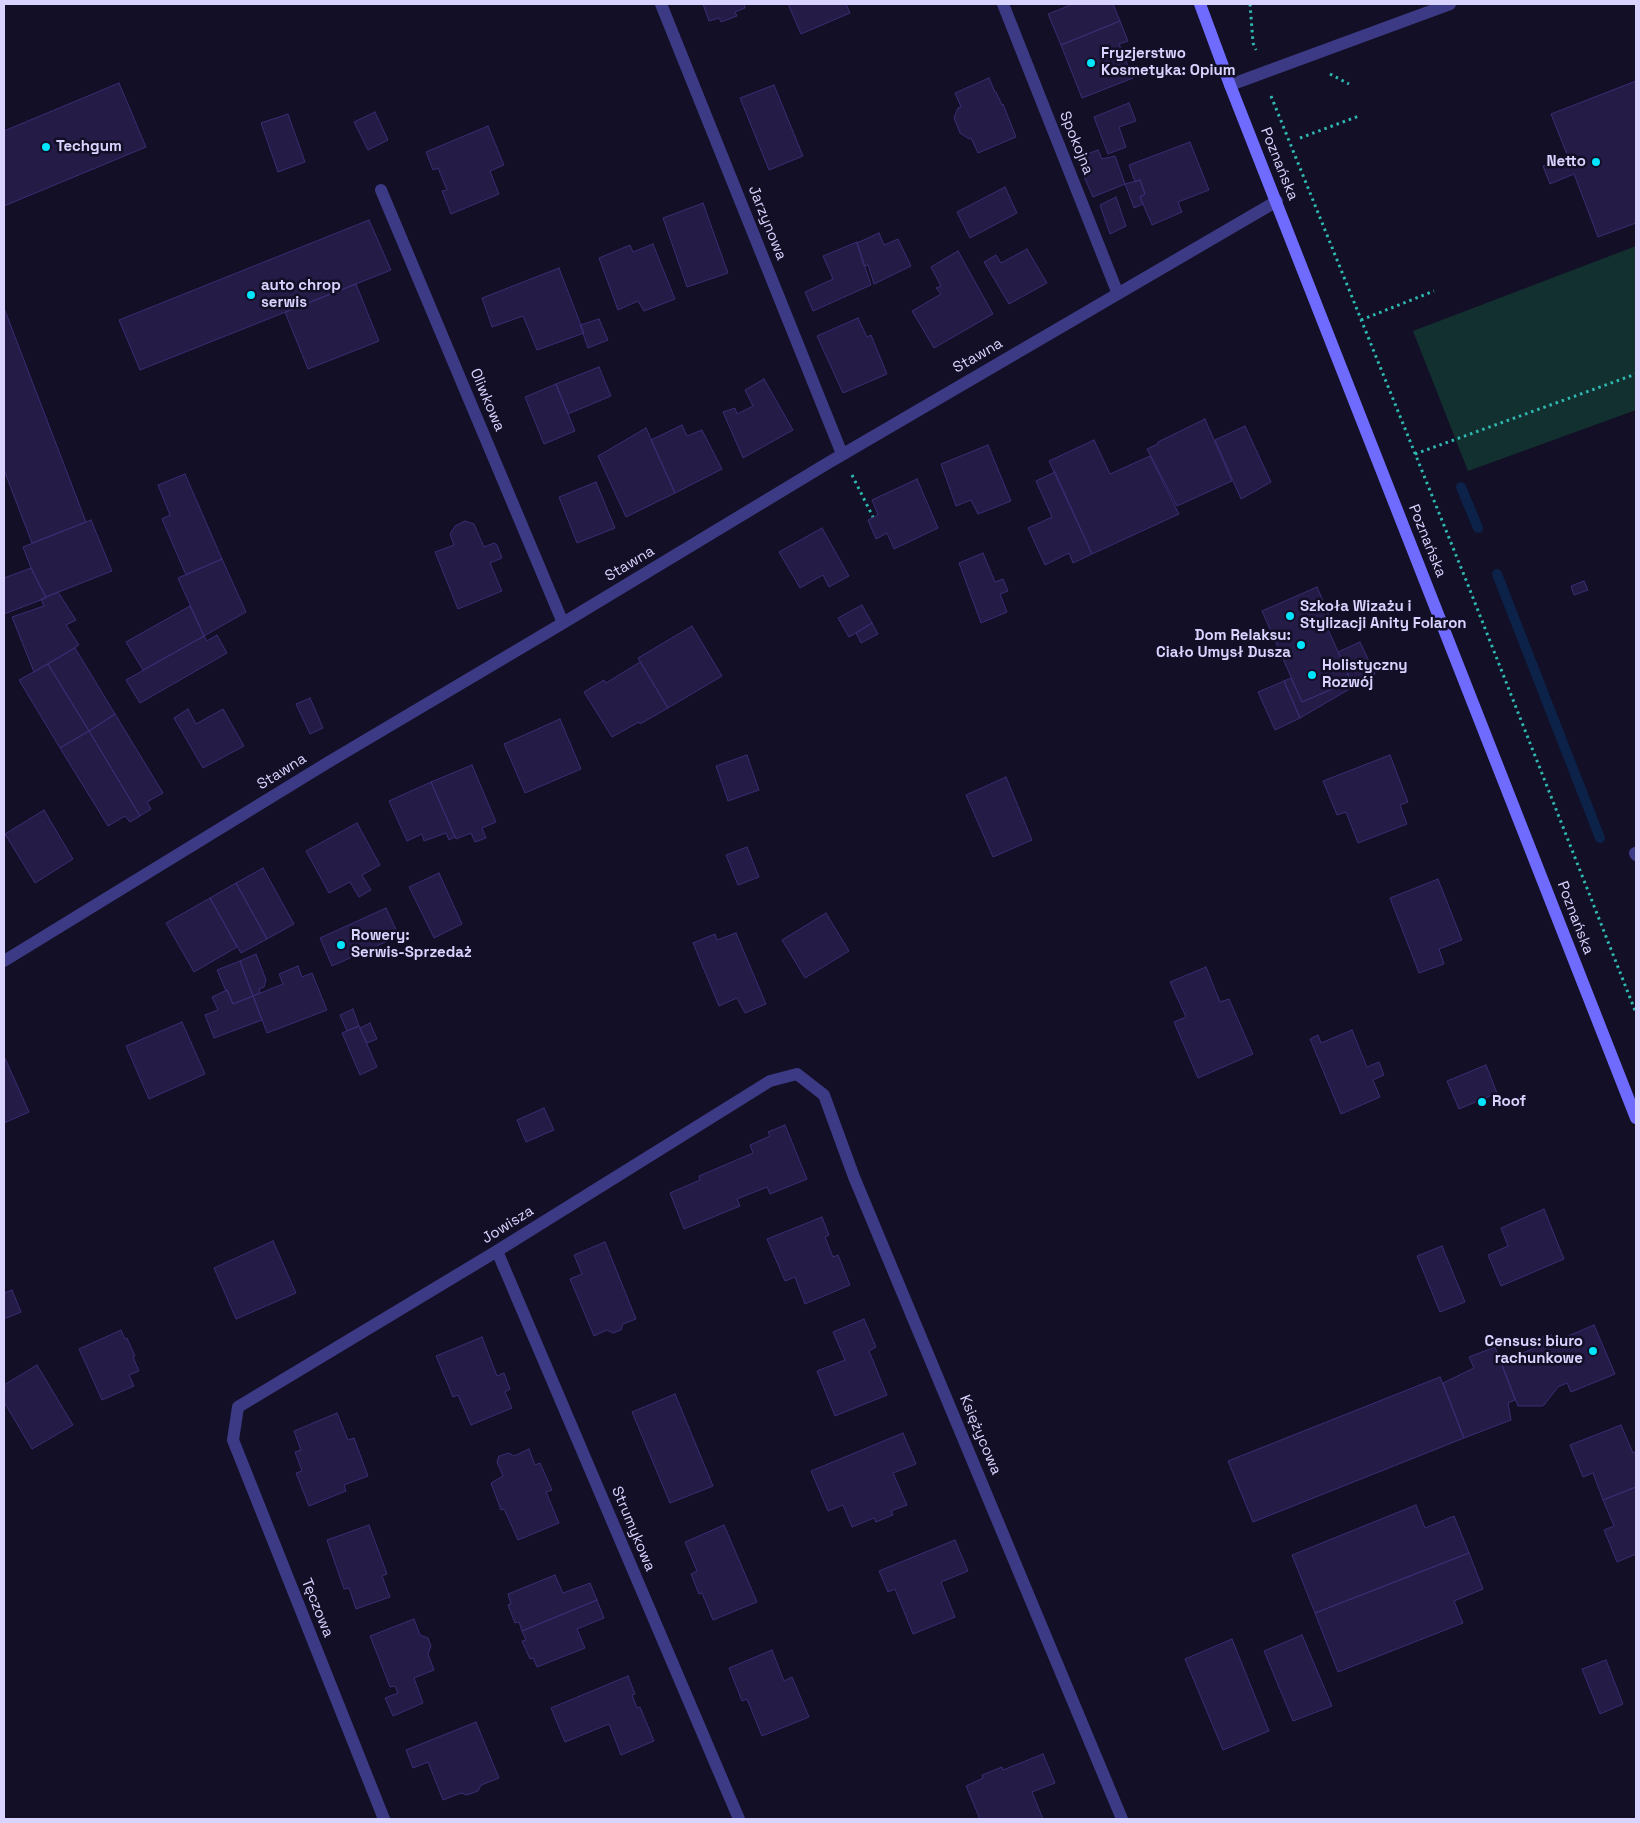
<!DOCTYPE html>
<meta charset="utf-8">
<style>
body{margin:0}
#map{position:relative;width:1640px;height:1823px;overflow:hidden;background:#130f26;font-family:"Space Grotesk",sans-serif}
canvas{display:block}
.frame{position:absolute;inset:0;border:5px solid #d9d4ff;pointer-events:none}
</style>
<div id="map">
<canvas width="1640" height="1823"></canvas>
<div class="frame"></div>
</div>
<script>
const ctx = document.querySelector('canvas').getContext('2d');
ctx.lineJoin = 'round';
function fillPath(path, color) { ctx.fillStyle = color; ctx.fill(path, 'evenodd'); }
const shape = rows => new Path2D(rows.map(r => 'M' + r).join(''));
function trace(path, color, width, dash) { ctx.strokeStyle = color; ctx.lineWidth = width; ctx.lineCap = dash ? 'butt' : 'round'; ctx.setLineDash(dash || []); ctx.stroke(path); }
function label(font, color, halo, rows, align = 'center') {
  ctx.font = font + ' "Space Grotesk",sans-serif'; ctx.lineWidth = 5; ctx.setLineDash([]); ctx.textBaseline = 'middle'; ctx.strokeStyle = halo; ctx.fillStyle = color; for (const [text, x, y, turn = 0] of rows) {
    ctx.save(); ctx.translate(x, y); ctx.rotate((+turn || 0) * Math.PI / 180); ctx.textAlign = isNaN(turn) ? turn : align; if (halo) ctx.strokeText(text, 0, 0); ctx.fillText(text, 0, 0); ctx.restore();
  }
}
fillPath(shape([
 [1636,246,1636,410,1468,471,1413,331]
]), '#12302f');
trace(shape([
 [1461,487,1478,528],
 [1497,574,1600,838]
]), '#0c2248', 10);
const building = shape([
 [703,4,744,4,745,8,735,12,737,16,721,22,719,18,709,21,703,4],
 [788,4,846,4,850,13,801,34,788,4],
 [1073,4,1113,4,1120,21,1061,45,1048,14,1073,4],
 [1120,21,1128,41,1119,44,1133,78,1082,98,1061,45,1120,21],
 [989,78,995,92,996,92,1002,105,1003,104,1016,137,978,153,971,138,969,139,960,133,954,118,958,108,961,107,955,93,989,78],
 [1636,81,1636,223,1598,237,1574,174,1550,184,1543,166,1568,157,1551,114,1636,81],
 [119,83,146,147,4,206,4,131,119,83],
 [774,85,803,156,769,170,740,98,774,85],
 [1129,103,1136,121,1119,127,1126,147,1108,154,1094,117,1129,103],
 [375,112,388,140,368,150,354,122,375,112],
 [288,114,305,162,278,172,261,123,288,114],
 [488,126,504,165,490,171,499,194,451,214,442,191,447,190,438,168,433,170,426,152,488,126],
 [1190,142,1209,190,1178,202,1182,212,1152,225,1140,197,1145,194,1140,180,1135,182,1129,165,1190,142],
 [1098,150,1102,159,1115,156,1125,184,1093,197,1076,158,1098,150],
 [1140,180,1145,194,1140,197,1143,204,1134,208,1125,184,1140,180],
 [1005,187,1017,213,970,238,957,212,1005,187],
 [1116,197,1126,226,1110,234,1100,205,1116,197],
 [703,203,728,273,687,287,663,218,703,203],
 [369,220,391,270,140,370,119,320,369,220],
 [879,233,884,245,898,239,911,266,874,284,868,265,864,266,857,243,879,233],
 [857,242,871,285,813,311,805,292,833,279,823,256,857,242],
 [653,244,675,299,644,311,638,301,618,310,599,258,630,245,633,252,653,244],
 [1027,249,1047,283,1009,304,984,262,996,255,1001,263,1027,249],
 [958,251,993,314,934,348,912,311,941,294,936,288,941,286,931,267,958,251],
 [559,268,584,333,537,350,523,316,492,327,482,298,559,268],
 [356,284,379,341,308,369,285,312,356,284],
 [4,308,86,522,32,543,4,470,4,308],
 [858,318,867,337,871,335,887,374,843,393,817,336,858,318],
 [599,319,608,340,588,348,580,325,599,319],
 [599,367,611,396,568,414,556,384,599,367],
 [764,379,793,430,743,458,723,412,735,408,737,414,753,406,745,390,764,379],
 [556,384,575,431,544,444,525,397,556,384],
 [1205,419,1232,481,1177,506,1147,449,1158,444,1158,442,1205,419],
 [682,425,687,436,702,430,722,469,675,493,651,440,682,425],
 [1245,426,1271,482,1241,499,1215,440,1245,426],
 [646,428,675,493,626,517,598,456,646,428],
 [1094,440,1110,474,1150,456,1179,514,1092,554,1049,461,1094,440],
 [988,445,1011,501,978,514,971,500,956,506,941,464,988,445],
 [1055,472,1092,554,1073,563,1069,553,1045,565,1028,528,1052,517,1036,481,1055,472],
 [185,474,222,559,186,575,162,519,170,515,158,485,185,474],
 [917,479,938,528,894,549,887,533,876,539,868,520,878,515,872,500,917,479],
 [596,482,615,528,577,543,559,497,596,482],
 [91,520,112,571,46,597,31,568,23,547,91,520],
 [465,521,474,524,484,547,494,543,497,545,502,558,490,563,502,591,458,609,435,552,454,545,450,534,455,526,465,521],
 [822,528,849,576,829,587,823,575,800,588,779,552,822,528],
 [983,553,995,582,1003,579,1008,591,1000,594,1007,612,981,623,959,563,983,553],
 [222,559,246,612,204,636,178,578,222,559],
 [31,568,46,598,4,614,4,578,31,568],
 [1584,581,1588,590,1574,595,1571,586,1584,581],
 [1317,587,1329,615,1323,618,1351,681,1302,702,1262,611,1317,587],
 [58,592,76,620,66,625,79,645,34,672,12,617,44,606,41,599,58,592],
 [862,605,872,623,849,637,838,618,862,605],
 [190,606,204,636,143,670,126,642,190,606],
 [872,623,878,634,861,643,856,633,872,623],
 [692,626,722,676,668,708,638,658,692,626],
 [217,635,227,653,140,703,126,680,204,636,207,641,217,635],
 [1360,642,1375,674,1300,718,1284,681,1291,678,1302,702,1351,681,1338,652,1360,642],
 [75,648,115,714,89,731,48,664,75,648],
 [640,662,668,708,640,724,639,722,612,737,584,692,604,680,606,683,640,662],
 [48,664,89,731,60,748,19,680,48,664],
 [1284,681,1300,718,1275,730,1258,692,1284,681],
 [310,698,323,728,310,734,296,704,310,698],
 [188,709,196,724,223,709,244,746,203,768,174,718,188,709],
 [115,714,163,793,147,802,151,809,140,816,89,731,115,714],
 [560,719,581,769,525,793,504,744,560,719],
 [89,731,140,816,130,822,125,816,108,826,60,748,89,731],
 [747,755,759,790,728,801,716,766,747,755],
 [1390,755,1408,802,1400,805,1407,824,1358,843,1346,812,1337,815,1323,781,1390,755],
 [472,765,496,822,482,828,486,838,475,842,471,833,456,839,431,782,472,765],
 [1006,777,1032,840,993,857,966,795,1006,777],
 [431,782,455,837,449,840,446,833,424,841,422,834,407,841,389,801,431,782],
 [44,810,73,859,35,883,5,834,44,810],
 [357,823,380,865,362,875,371,890,359,897,350,882,329,893,306,851,357,823],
 [747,847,759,877,738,885,726,855,747,847],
 [263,868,294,924,267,939,236,883,263,868],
 [439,873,462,924,434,938,409,887,439,873],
 [1438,879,1462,940,1439,949,1444,964,1419,973,1390,898,1438,879],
 [236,883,267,939,241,953,210,898,236,883],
 [210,898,237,947,194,972,166,923,210,898],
 [386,908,399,936,332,966,320,938,386,908],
 [826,913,849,951,805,978,782,940,826,913],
 [736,933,766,1004,745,1013,737,998,719,1006,693,943,715,934,717,940,736,933],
 [256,954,266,980,264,987,259,989,260,993,253,996,240,961,256,954],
 [240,961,253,996,233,1004,227,990,226,991,217,970,240,961],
 [298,966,302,977,312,973,327,1010,267,1033,253,996,283,984,279,974,298,966],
 [1206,967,1220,1002,1229,999,1253,1054,1198,1078,1174,1022,1186,1017,1170,982,1206,967],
 [227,990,233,1004,253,996,262,1020,214,1038,205,1015,218,1010,212,997,227,990],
 [353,1009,359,1026,347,1031,340,1015,353,1009],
 [182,1022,205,1074,149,1099,126,1046,182,1022],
 [370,1023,377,1039,367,1043,360,1028,370,1023],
 [359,1026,377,1067,360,1075,342,1033,359,1026],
 [1352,1030,1367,1067,1379,1062,1384,1075,1373,1080,1380,1097,1341,1114,1310,1039,1318,1035,1321,1043,1352,1030],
 [4,1056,29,1112,4,1123,4,1056],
 [1486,1065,1497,1093,1459,1109,1447,1081,1486,1065],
 [544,1108,554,1130,526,1142,517,1120,544,1108],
 [785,1125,807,1179,770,1194,767,1187,737,1199,740,1206,684,1229,670,1193,700,1180,699,1176,753,1153,750,1145,770,1136,768,1132,785,1125],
 [1544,1209,1564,1259,1501,1286,1488,1255,1508,1246,1501,1228,1544,1209],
 [822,1217,829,1235,825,1237,833,1257,838,1255,850,1285,805,1304,795,1277,785,1281,767,1239,822,1217],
 [273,1241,296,1293,236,1319,214,1268,273,1241],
 [605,1242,636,1319,623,1324,621,1330,613,1333,607,1330,594,1336,570,1279,582,1274,574,1255,605,1242],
 [1442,1246,1465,1302,1440,1312,1417,1256,1442,1246],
 [12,1290,21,1312,4,1319,4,1293,12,1290],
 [864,1319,876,1347,869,1351,887,1395,835,1416,817,1371,845,1360,833,1332,864,1319],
 [1594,1325,1615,1374,1571,1392,1567,1383,1558,1387,1544,1405,1542,1406,1518,1406,1501,1362,1539,1346,1541,1338,1551,1334,1554,1342,1594,1325],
 [121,1330,125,1339,127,1338,135,1356,133,1357,139,1371,129,1375,134,1386,102,1400,79,1349,121,1330],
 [482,1337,497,1376,504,1373,510,1389,505,1392,512,1408,471,1425,458,1395,453,1397,436,1356,482,1337],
 [1495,1347,1515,1400,1508,1403,1511,1420,1464,1438,1443,1383,1474,1368,1469,1357,1495,1347],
 [37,1365,73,1425,32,1449,4,1402,4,1385,37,1365],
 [1440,1377,1464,1438,1253,1522,1228,1461,1440,1377],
 [675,1394,713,1486,670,1503,632,1412,675,1394],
 [337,1413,348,1440,354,1438,368,1476,344,1485,346,1491,309,1506,296,1473,302,1471,295,1452,301,1450,294,1431,337,1413],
 [1621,1425,1633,1453,1636,1452,1636,1487,1603,1500,1593,1473,1583,1477,1570,1445,1621,1425],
 [903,1433,916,1464,893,1473,907,1505,891,1511,893,1515,876,1522,874,1518,852,1527,843,1505,828,1511,811,1471,903,1433],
 [529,1449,535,1465,540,1463,552,1490,546,1492,559,1523,518,1540,504,1509,501,1510,491,1483,503,1476,497,1462,499,1456,509,1453,514,1456,529,1449],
 [1636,1487,1636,1554,1617,1562,1604,1530,1614,1526,1603,1500,1636,1487],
 [1416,1505,1425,1528,1454,1516,1469,1553,1315,1613,1292,1555,1416,1505],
 [369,1525,387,1574,382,1576,390,1597,356,1609,349,1588,344,1589,327,1540,369,1525],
 [724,1525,757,1602,713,1620,702,1593,699,1594,691,1574,697,1571,685,1542,724,1525],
 [955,1540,968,1571,941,1582,955,1617,913,1634,895,1589,888,1592,879,1571,955,1540],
 [1469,1553,1483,1589,1454,1601,1463,1623,1338,1672,1315,1613,1469,1553],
 [555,1575,563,1593,590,1583,597,1600,522,1631,519,1622,515,1623,508,1605,511,1604,508,1594,555,1575],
 [597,1600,604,1618,577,1629,585,1648,537,1667,533,1658,530,1659,522,1641,526,1640,522,1631,597,1600],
 [414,1619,420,1635,428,1638,431,1646,428,1654,434,1670,414,1678,423,1703,393,1716,385,1698,398,1693,395,1686,390,1687,370,1636,414,1619],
 [1302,1635,1332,1706,1293,1721,1264,1651,1302,1635],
 [1232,1639,1269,1731,1223,1750,1185,1659,1232,1639],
 [772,1650,784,1681,792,1677,809,1717,762,1736,747,1699,742,1701,729,1668,772,1650],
 [1606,1660,1623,1704,1600,1714,1582,1669,1606,1660],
 [628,1676,635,1694,632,1695,637,1708,640,1707,654,1741,621,1755,609,1724,565,1742,551,1708,628,1676],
 [476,1722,499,1778,481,1785,478,1791,467,1795,461,1793,443,1800,428,1762,413,1768,406,1750,476,1722],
 [1043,1754,1055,1783,1032,1792,1043,1819,980,1819,966,1786,983,1778,982,1775,1002,1767,1003,1770,1043,1754]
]);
fillPath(building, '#241b47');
trace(building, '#3b2d73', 1);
trace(shape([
 [1250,4,1253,43,1256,50],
 [1330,74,1349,84],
 [1271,96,1466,580,1636,1013],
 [1300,138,1359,116],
 [1361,320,1434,291],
 [1415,454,1636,374],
 [852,475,873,517]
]), '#2fb8b0', 3, [2.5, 4]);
trace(shape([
 [661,4,842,454],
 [1003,4,1118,294],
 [1230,85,1450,4],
 [381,190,563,623],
 [1635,853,1636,855],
 [4,961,327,763,563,623,828,463,1277,201],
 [497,1251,739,1819],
 [384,1819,233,1440,238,1407,497,1251,770,1081,797,1074,824,1095,854,1177,1122,1819]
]), '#3d3a85', 12);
trace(shape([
 [1200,4,1230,85,1636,1118]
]), '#6f6bff', 12);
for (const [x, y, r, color] of [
 [1091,63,5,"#00e5ff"],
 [46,147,5,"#00e5ff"],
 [1596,162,5,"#00e5ff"],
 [251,295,5,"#00e5ff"],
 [1290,616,5,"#00e5ff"],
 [1301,645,5,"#00e5ff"],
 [1312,675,5,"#00e5ff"],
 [341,945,5,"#00e5ff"],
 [1482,1102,5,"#00e5ff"],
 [1593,1351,5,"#00e5ff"]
]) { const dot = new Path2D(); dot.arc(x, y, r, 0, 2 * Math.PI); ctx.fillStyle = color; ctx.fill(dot); trace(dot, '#130f26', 2); }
label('bold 15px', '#d9d4ff', '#130f26', [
 ["Fryzjerstwo",1101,54],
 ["Kosmetyka: Opium",1101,71],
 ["Techgum",56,147],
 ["Netto",1586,162,"right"],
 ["auto chrop",261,286],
 ["serwis",261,303],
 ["Szkoła Wizażu i",1300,607],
 ["Stylizacji Anity Folaron",1300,624],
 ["Dom Relaksu:",1291,636,"right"],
 ["Ciało Umysł Dusza",1291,653,"right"],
 ["Holistyczny",1322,666],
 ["Rozwój",1322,683],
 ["Rowery:",351,936],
 ["Serwis-Sprzedaż",351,953],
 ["Roof",1492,1102],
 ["Census: biuro",1583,1342,"right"],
 ["rachunkowe",1583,1359,"right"]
], 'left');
label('15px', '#d9d4ff', '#130f26', [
 ["Spokojna",1076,143,68],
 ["Poznańska",1279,164,68],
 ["Jarzynowa",767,223,68],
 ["Stawna",978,356,-30],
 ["Oliwkowa",487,400,67],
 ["Poznańska",1427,541,68],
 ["Stawna",630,564,-31],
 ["Stawna",282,772,-32],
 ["Poznańska",1575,918,69],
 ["Jowisza",508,1225,-32],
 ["Księżycowa",980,1435,67],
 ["Strumykowa",633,1529,67],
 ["Tęczowa",317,1608,68]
]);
</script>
